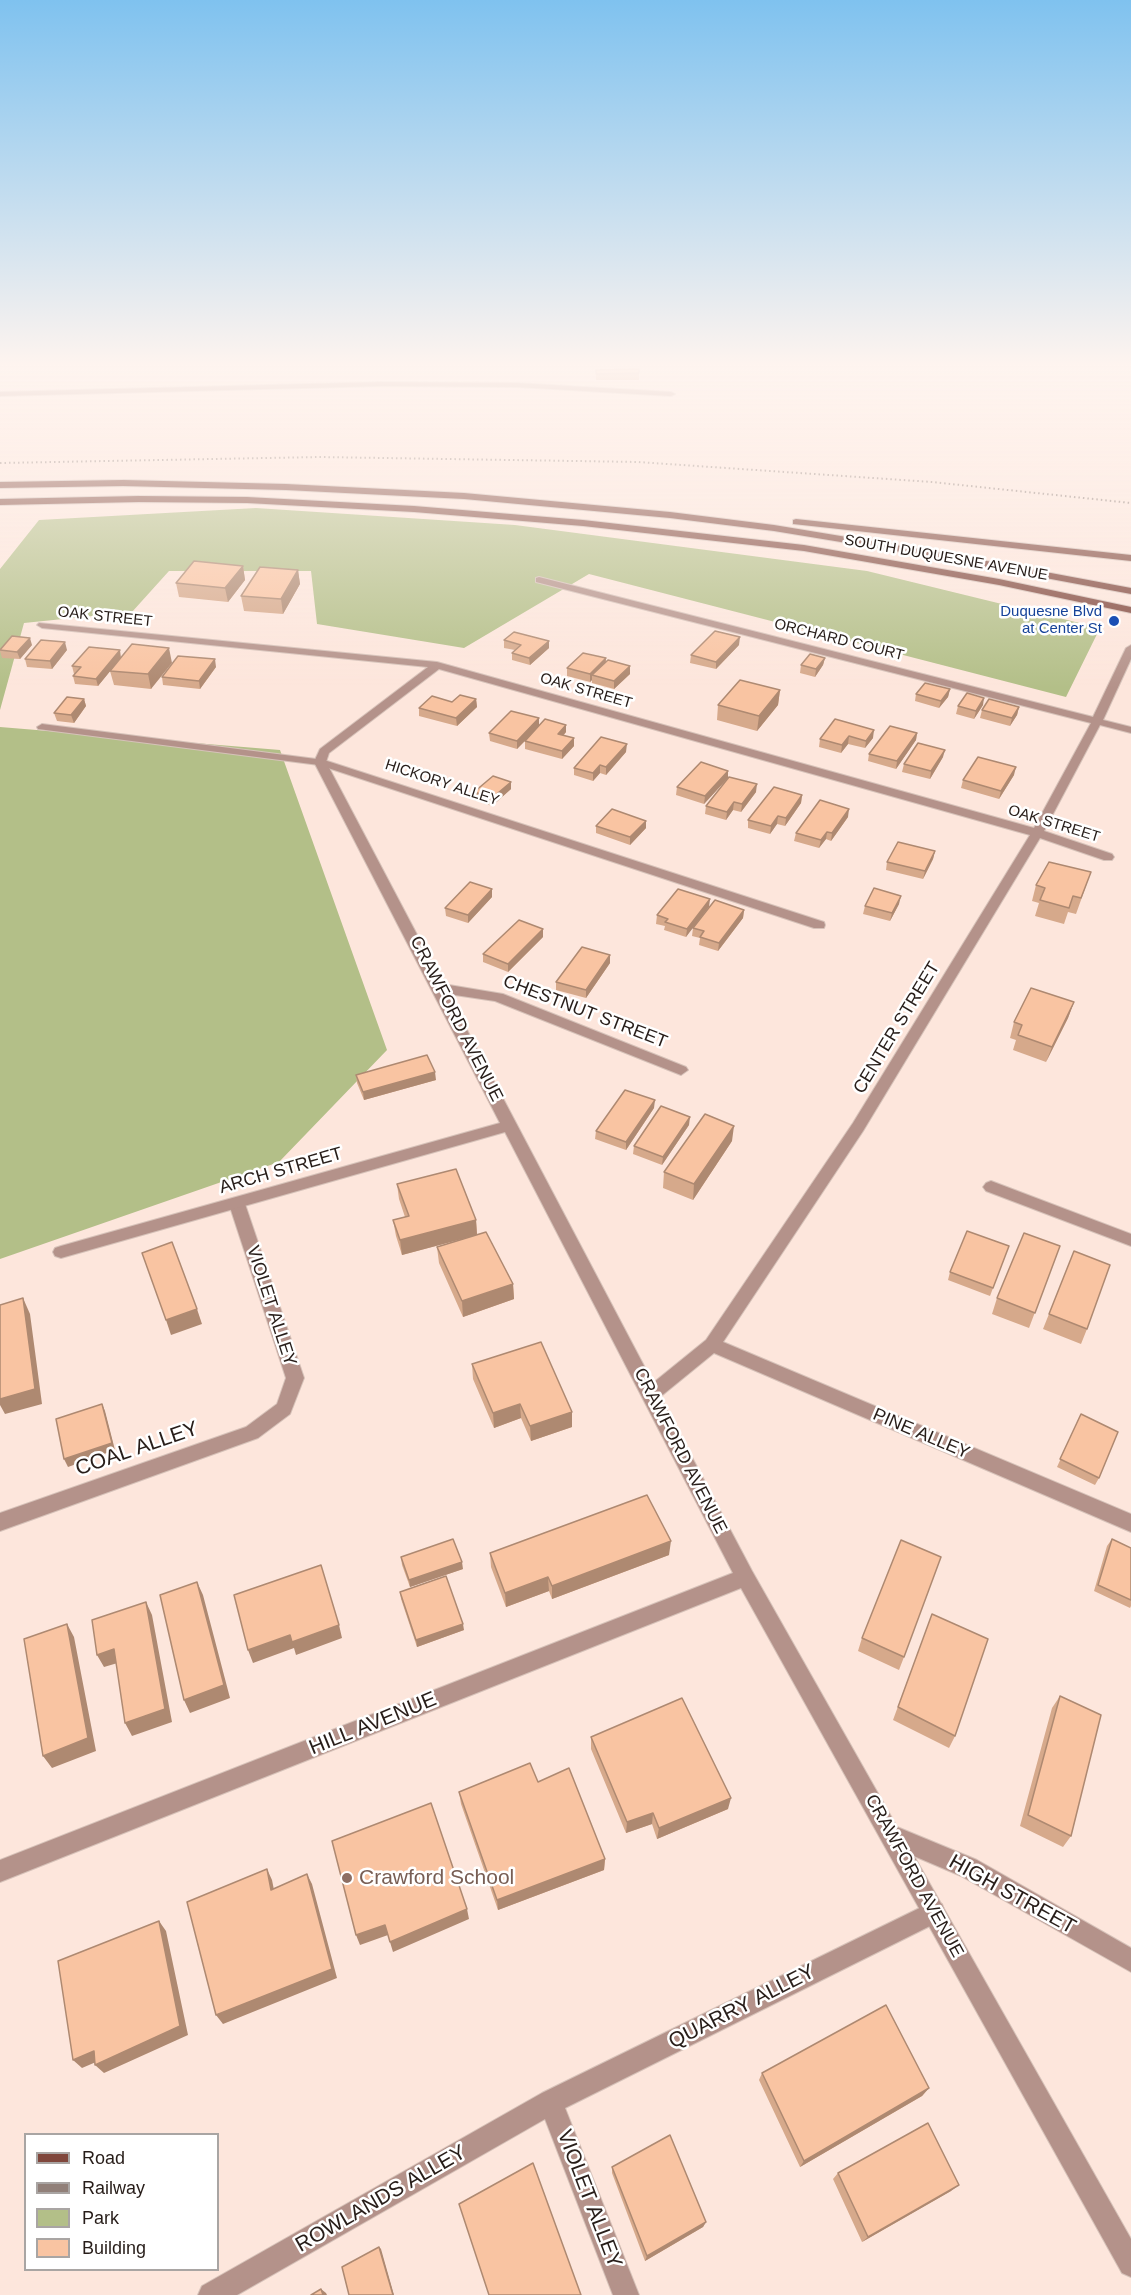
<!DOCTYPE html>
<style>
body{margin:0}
#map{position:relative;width:1131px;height:2295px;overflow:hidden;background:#fde6dc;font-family:Helvetica,sans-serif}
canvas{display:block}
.legend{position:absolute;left:24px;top:2133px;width:195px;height:138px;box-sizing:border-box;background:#fff;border:2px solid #a9a5a3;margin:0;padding:8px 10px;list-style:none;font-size:18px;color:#271d19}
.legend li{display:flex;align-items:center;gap:12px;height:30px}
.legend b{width:30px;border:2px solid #a9a5a3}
</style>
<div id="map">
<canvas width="1131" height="2295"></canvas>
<ul class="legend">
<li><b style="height:8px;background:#80473c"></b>Road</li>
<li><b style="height:8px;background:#918079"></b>Railway</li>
<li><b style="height:16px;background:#b3bf88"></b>Park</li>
<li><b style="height:16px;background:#f9c4a2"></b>Building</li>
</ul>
</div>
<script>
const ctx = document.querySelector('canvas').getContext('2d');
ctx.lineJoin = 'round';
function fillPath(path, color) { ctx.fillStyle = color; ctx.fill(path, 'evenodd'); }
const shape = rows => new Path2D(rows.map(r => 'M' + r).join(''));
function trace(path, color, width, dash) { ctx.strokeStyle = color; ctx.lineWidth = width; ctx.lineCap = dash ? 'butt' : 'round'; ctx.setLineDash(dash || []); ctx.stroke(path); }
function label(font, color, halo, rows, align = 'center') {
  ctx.font = font + ' Helvetica,sans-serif'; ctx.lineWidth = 5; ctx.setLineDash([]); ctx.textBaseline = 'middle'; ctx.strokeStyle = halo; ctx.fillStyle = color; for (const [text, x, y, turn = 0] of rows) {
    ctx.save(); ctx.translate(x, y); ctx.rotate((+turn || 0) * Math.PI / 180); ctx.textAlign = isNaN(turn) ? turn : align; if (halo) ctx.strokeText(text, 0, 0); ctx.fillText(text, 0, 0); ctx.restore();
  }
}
fillPath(shape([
 [256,508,515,525,867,571,1100,628,1066,697,589,574,464,648,317,624,311,571,169,571,132,612,24,623,0,710,0,569,39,520],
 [0,727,280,750,387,1050,279,1162,0,1259]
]), '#b3bf88');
const service = shape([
 [42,724,324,760,824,922,825,925,824,928,814,928,319,765,38,729,37,727,42,724],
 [237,1198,242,1200,245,1204,304,1378,290,1414,258,1438,0,1531,0,1513,246,1427,277,1404,286,1378,229,1204,232,1200,237,1198],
 [934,1901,942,1904,945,1912,942,1920,565,2108,639,2295,613,2295,545,2119,237,2295,198,2295,202,2286,542,2093,934,1901]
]);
const minor = shape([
 [382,382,517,383,671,392,675,394,671,396,517,387,382,386,0,396,0,392,382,382],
 [539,577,1093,717,1126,648,1131,645,1131,659,1103,720,1131,727,1131,733,1100,725,1044,831,1112,854,1114,857,1112,860,1104,860,1040,838,863,1131,723,1342,1131,1514,1131,1532,714,1353,660,1397,752,1571,897,1827,977,1860,1131,1948,1131,1972,961,1876,914,1856,1131,2239,1131,2277,1122,2273,741,1588,0,1882,0,1860,733,1573,505,1132,61,1258,55,1256,53,1252,55,1248,61,1246,500,1123,314,762,320,749,428,667,42,628,37,625,39,623,437,662,1034,828,1091,723,536,582,536,578,539,577],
 [439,669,1030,835,853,1123,706,1340,653,1383,448,994,495,1001,676,1073,681,1075,688,1070,686,1067,503,994,443,984,326,762,329,753,439,669],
 [991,1181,1131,1234,1131,1246,986,1191,983,1187,986,1183,991,1181]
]);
const primary = shape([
 [123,480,286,484,464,493,670,512,774,525,944,553,1131,588,1131,594,944,559,774,531,670,518,464,499,286,490,123,486,0,488,0,482,123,480],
 [139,496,247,497,414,506,583,520,804,545,999,579,1131,607,1131,613,999,585,804,551,583,526,414,512,247,503,139,502,0,505,0,499,139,496],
 [796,519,1131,555,1131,561,793,524,793,520,796,519]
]);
trace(service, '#d6c2b9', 2);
trace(minor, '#d6c2b9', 2);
trace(primary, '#d6c2b9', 2);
fillPath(service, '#b4928a');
fillPath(minor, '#b4928a');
fillPath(primary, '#80473c');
trace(shape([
 [0,463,320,457,638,462,932,482,1131,503]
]), '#918079', 2, [1.5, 3]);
fillPath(shape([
 [596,370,639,373,639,380,596,380],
 [243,566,245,580,228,602,179,597,176,583],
 [298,570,300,584,283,614,244,611,241,596],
 [504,640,549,648,530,665,512,660,512,653,515,650,504,648],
 [32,645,20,659,2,658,0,651,0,650],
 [739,645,716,669,690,663,691,655],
 [169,648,151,689,114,685,110,671,98,686,75,684,73,676,76,674,74,674,72,666],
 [67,650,52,669,27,667,25,659],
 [606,658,606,662,630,666,630,674,614,689,592,683,592,680,590,682,567,676,567,668],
 [825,658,823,665,815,677,800,673,801,665],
 [216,667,200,689,163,685,162,677],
 [950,689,948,697,939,708,915,701,916,694],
 [780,690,778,705,757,731,717,720,718,705],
 [84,699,86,706,74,723,57,721,54,713],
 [476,699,477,707,457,726,419,716,419,708,452,702],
 [983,705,974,719,956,714,958,706],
 [1019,707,1017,715,1010,726,980,718,982,710],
 [835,719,873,738,865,748,848,744,841,753,819,747,820,739],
 [539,726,566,732,564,735,574,746,562,759,525,749,525,741,517,749,490,741,489,733],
 [917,733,916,740,896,769,868,761,869,754],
 [626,752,606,775,600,773,593,781,574,775,574,768],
 [943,757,930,779,902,772,904,764],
 [1014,775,999,799,961,788,963,780],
 [728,778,756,792,741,812,733,810,726,820,705,814,706,806,727,779,704,804,676,795,677,787],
 [511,782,511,789,492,806,474,800,474,792],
 [802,795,801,803,785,826,777,824,770,834,748,828,748,820],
 [848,817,831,841,826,839,819,848,794,841,796,833],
 [596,826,646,828,630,845,596,833],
 [935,851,933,859,923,879,886,870,887,862],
 [1091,872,1076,914,1068,912,1064,924,1035,916,1039,903,1032,901,1036,885],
 [492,889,492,897,468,923,446,916,445,908],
 [710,899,686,937,664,930,665,926,656,924,657,915],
 [899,904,890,921,863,914,865,906],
 [744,910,743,918,718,951,699,945,700,938,692,936,693,928],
 [543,937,508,972,483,962,483,954],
 [610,955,610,963,586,998,556,990,556,982],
 [1074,1002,1068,1018,1046,1062,1013,1050,1016,1040,1010,1038,1014,1022],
 [356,1075,436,1080,364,1100,357,1083],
 [654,1108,626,1150,595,1139,596,1131],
 [689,1125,662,1165,633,1154,634,1146],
 [732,1141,693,1200,663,1188,664,1172],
 [397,1184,476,1220,477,1234,513,1284,514,1299,463,1317,439,1263,437,1247,462,1239,402,1255,396,1236,393,1220,405,1217,399,1199],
 [1009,1246,990,1296,948,1280,950,1272],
 [1060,1246,1029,1328,992,1314,997,1298],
 [1074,1251,1087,1329,1081,1344,1043,1329],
 [472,1364,572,1427,531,1441,521,1418,494,1428,473,1379],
 [1081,1414,1099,1478,1095,1485,1057,1467],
 [1112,1539,1131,1548,1131,1606,1130,1608,1094,1591,1107,1546],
 [490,1553,669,1555,552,1599,549,1591,506,1607,491,1567],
 [401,1557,463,1569,410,1587,402,1565],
 [400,1592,464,1630,417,1647,401,1599],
 [932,1614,955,1736,949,1748,893,1720],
 [862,1638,904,1657,899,1670,858,1651],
 [1060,1696,1071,1836,1063,1847,1020,1826,1052,1708],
 [591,1737,728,1809,657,1839,652,1824,626,1833,591,1749],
 [538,1782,605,1859,604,1870,498,1910,461,1804,459,1792],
 [762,2073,929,2088,922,2096,800,2167,759,2080],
 [612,2167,706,2222,703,2227,645,2261,612,2173],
 [838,2173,951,2191,862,2242,833,2179]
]), '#d6a98b');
fillPath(shape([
 [243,566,245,580,228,602,225,588],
 [298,570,300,584,283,614,281,599],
 [740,637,739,645,716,669,716,662],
 [30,638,32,645,20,659,17,652],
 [549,641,549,648,530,665,529,658],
 [65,642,67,650,52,669,50,661],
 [169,648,172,663,151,689,148,674],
 [120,650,121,658,98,686,96,679],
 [606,658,605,666,592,675,592,680,590,682,590,674],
 [825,658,823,665,815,677,816,669],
 [215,659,216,667,200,689,199,681],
 [630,666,630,674,614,689,614,681],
 [950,689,948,697,939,708,941,701],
 [780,690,778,705,757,731,759,716],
 [984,698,983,705,974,719,976,711],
 [84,699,86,706,74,723,71,715],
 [476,699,477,707,457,726,456,718],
 [1019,707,1017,715,1010,726,1012,718],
 [539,718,539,726,517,749,517,741],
 [566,725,566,732,558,741,558,734],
 [874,730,873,738,865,748,866,741],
 [917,733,916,740,896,769,897,761],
 [849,736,848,744,841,753,842,745],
 [574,738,574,746,562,759,562,751],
 [627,744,626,752,606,775,606,767],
 [945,750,943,757,930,779,931,771],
 [600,765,600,773,593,781,593,773],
 [1016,767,1014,775,999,799,1001,791],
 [728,771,728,778,704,804,705,796],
 [511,782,511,789,492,806,492,798],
 [757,784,756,792,741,812,742,804],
 [802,795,801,803,785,826,786,818],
 [734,802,733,810,726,820,727,812],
 [849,809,848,817,831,841,832,833],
 [778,816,777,824,770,834,771,826],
 [646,821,646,828,630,845,630,837],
 [827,832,826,839,819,848,821,840],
 [935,851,933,859,923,879,925,871],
 [492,889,492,897,468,923,468,915],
 [901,896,899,904,890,921,892,913],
 [710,899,709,907,686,937,687,929],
 [744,910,743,918,718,951,719,943],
 [543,929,543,937,508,972,508,964],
 [610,955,610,963,586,998,586,990],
 [1074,1002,1068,1018,1046,1062,1052,1047],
 [435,1072,436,1080,364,1100,363,1092],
 [655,1100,654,1108,626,1150,626,1142],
 [690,1117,689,1125,662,1165,663,1157],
 [734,1126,732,1141,693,1200,694,1184],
 [476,1220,477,1235,402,1255,400,1240],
 [513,1284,514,1299,463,1317,462,1301],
 [23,1298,30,1314,42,1404,5,1414,0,1405,0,1399],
 [197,1309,202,1324,171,1335,166,1320],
 [102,1404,105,1411,115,1450,68,1467,64,1459],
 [520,1404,521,1418,494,1428,493,1413],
 [572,1412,572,1427,531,1441,530,1426],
 [671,1541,669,1555,552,1599,552,1586],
 [462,1562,463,1569,410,1587,409,1580],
 [548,1577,549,1591,506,1607,505,1593],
 [197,1582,203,1595,230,1698,190,1713,184,1700],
 [146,1602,152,1615,172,1722,132,1736,125,1723],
 [67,1624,74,1637,96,1751,52,1768,43,1756],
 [463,1624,464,1630,417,1647,416,1640],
 [339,1625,342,1638,296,1655,294,1648,253,1663,248,1650,290,1635],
 [114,1649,121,1662,104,1667,97,1655],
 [731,1798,728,1809,657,1839,659,1828],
 [653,1813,652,1824,626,1833,627,1822],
 [605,1859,604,1870,498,1910,497,1900],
 [267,1869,272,1880,276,1900,271,1890],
 [307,1874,312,1884,337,1978,223,2024,216,2015],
 [467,1909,469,1919,393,1952,390,1942],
 [159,1921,166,1931,188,2035,104,2073,95,2065],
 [385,1925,388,1935,360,1945,356,1935],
 [94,2051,103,2059,82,2068,73,2060],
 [929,2088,922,2096,800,2167,804,2161],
 [959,2185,951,2191,862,2242,868,2237],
 [706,2222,703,2227,645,2261,647,2256],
 [379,2247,381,2249,394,2295,393,2295],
 [321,2289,326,2293,327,2295,323,2295]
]), '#ae8971');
const building = shape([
 [639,369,639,373,596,374,596,370,639,369],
 [194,561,243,566,225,588,176,583,194,561],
 [260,567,298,570,281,599,241,596,260,567],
 [715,631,740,637,716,662,691,655,715,631],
 [514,632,549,641,529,658,512,653,521,645,504,640,514,632],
 [12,636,30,638,17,652,0,650,12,636],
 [41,640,65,642,50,661,25,659,41,640],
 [132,644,169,648,148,674,110,671,132,644],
 [89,647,120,650,96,679,73,676,81,667,72,666,89,647],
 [583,653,606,658,590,674,567,668,583,653],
 [810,654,825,658,816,669,801,665,810,654],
 [178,656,215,659,199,681,162,677,178,656],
 [608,660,630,666,614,681,592,675,608,660],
 [740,680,780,690,759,716,718,705,740,680],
 [925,683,950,689,941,701,916,694,925,683],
 [967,693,984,698,976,711,958,706,967,693],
 [460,695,476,699,456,718,419,708,432,696,452,702,460,695],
 [67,697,84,699,71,715,54,713,67,697],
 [989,699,1019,707,1012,718,982,710,989,699],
 [511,711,539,718,517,741,489,733,511,711],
 [545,719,566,725,558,734,574,738,562,751,525,741,545,719],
 [835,719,874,730,866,741,849,736,842,745,820,739,835,719],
 [890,726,917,733,897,761,869,754,890,726],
 [601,737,627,744,606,767,600,765,593,773,574,768,601,737],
 [918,743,945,750,931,771,904,764,918,743],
 [978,757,1016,767,1001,791,963,780,978,757],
 [701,762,728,771,705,796,677,787,701,762],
 [493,776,511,782,492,798,474,792,493,776],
 [729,777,757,784,742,804,734,802,727,812,706,806,729,777],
 [774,787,802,795,786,818,778,816,771,826,748,820,774,787],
 [820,800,849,809,832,833,827,832,821,840,796,833,820,800],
 [612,809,646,821,630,837,596,826,612,809],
 [898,842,935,851,925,871,887,862,898,842],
 [1049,862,1091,872,1081,898,1073,896,1069,908,1040,900,1045,888,1036,885,1049,862],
 [470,882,492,889,468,915,445,908,470,882],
 [874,888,901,896,892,913,865,906,874,888],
 [678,889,710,899,687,929,665,922,668,919,657,915,678,889],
 [715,900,744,910,719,943,700,937,704,931,693,928,715,900],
 [519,920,543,929,508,964,483,954,519,920],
 [582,947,610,955,586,990,556,982,582,947],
 [1031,988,1074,1002,1052,1047,1018,1035,1022,1025,1014,1022,1031,988],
 [427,1055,435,1072,363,1092,356,1075,427,1055],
 [625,1090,655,1100,626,1142,596,1131,625,1090],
 [661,1106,690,1117,663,1157,634,1146,661,1106],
 [705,1114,734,1126,694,1184,664,1172,705,1114],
 [456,1169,476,1220,400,1240,393,1220,409,1216,397,1184,456,1169],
 [967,1231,1009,1246,993,1288,950,1272,967,1231],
 [486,1232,513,1284,462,1301,437,1247,486,1232],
 [1024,1233,1060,1246,1035,1313,997,1298,1024,1233],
 [172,1242,197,1309,166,1320,142,1253,172,1242],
 [1074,1251,1110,1265,1087,1329,1049,1314,1074,1251],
 [23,1298,35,1389,0,1399,0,1305,23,1298],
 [541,1342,572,1412,530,1426,520,1404,493,1413,472,1364,541,1342],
 [102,1404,112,1443,64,1459,56,1419,102,1404],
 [1081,1414,1118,1432,1099,1478,1060,1459,1081,1414],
 [647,1495,671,1541,552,1586,548,1577,505,1593,490,1553,647,1495],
 [453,1539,462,1562,409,1580,401,1557,453,1539],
 [1112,1539,1131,1548,1131,1600,1098,1585,1112,1539],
 [901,1540,941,1557,904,1657,862,1638,901,1540],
 [321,1565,339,1625,292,1642,290,1635,248,1650,234,1595,321,1565],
 [446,1576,463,1624,416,1640,400,1592,446,1576],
 [197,1582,224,1685,184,1700,160,1595,197,1582],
 [146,1602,165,1709,125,1723,114,1649,97,1655,92,1620,146,1602],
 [932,1614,988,1639,955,1736,898,1707,932,1614],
 [67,1624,88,1738,43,1756,24,1639,67,1624],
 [1060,1696,1101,1715,1071,1836,1028,1815,1060,1696],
 [682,1698,731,1798,659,1828,653,1813,627,1822,591,1737,682,1698],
 [530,1763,538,1782,569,1768,605,1859,497,1900,459,1792,530,1763],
 [431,1803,467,1909,390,1942,385,1925,356,1935,332,1841,431,1803],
 [267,1869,271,1890,307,1874,332,1969,216,2015,187,1902,267,1869],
 [159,1921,180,2026,95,2065,94,2051,73,2060,58,1961,159,1921],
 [886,2005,929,2088,804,2161,762,2073,886,2005],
 [928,2123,959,2185,868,2237,838,2173,928,2123],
 [670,2135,706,2222,647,2256,612,2167,670,2135],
 [533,2163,581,2295,489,2295,459,2204,533,2163],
 [379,2247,393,2295,349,2295,342,2267,379,2247],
 [321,2289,323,2295,311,2295,321,2289]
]);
fillPath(building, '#f9c4a2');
trace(building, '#ae8971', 1.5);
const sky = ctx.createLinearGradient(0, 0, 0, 688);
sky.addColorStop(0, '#7fc2ef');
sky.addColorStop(0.53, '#fef4ef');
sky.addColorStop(1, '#fef4ef00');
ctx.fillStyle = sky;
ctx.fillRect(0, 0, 1131, 688);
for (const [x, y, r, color] of [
 [1114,621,6,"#1a4fb4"],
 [347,1878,6,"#8d6e63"]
]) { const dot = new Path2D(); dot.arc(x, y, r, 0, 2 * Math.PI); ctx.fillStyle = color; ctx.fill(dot); trace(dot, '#fff', 2); }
label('15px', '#271d19', '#fff', [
 ["SOUTH DUQUESNE AVENUE",946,558,10],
 ["OAK STREET",105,617,6],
 ["ORCHARD COURT",839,640,14],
 ["OAK STREET",586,691,16],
 ["HICKORY ALLEY",442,783,18],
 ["OAK STREET",1054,824,17]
]);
label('15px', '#164399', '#fff', [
 ["Duquesne Blvd",1102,612],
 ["at Center St",1102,629]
], 'right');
label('18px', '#271d19', '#fff', [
 ["CHESTNUT STREET",585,1012,21],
 ["CRAWFORD AVENUE",456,1019,63],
 ["CENTER STREET",897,1028,-59],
 ["ARCH STREET",281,1171,-16],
 ["VIOLET ALLEY",271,1306,72],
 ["PINE ALLEY",921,1434,23],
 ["CRAWFORD AVENUE",680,1451,63],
 ["CRAWFORD AVENUE",914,1876,61]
]);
label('21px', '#271d19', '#fff', [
 ["COAL ALLEY",137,1449,-19],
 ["HILL AVENUE",373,1724,-22],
 ["HIGH STREET",1012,1895,29],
 ["QUARRY ALLEY",742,2007,-27],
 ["ROWLANDS ALLEY",381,2199,-30],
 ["VIOLET ALLEY",589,2199,69]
]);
label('21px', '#785e54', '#fff', [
 ["Crawford School",359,1878]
], 'left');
</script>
